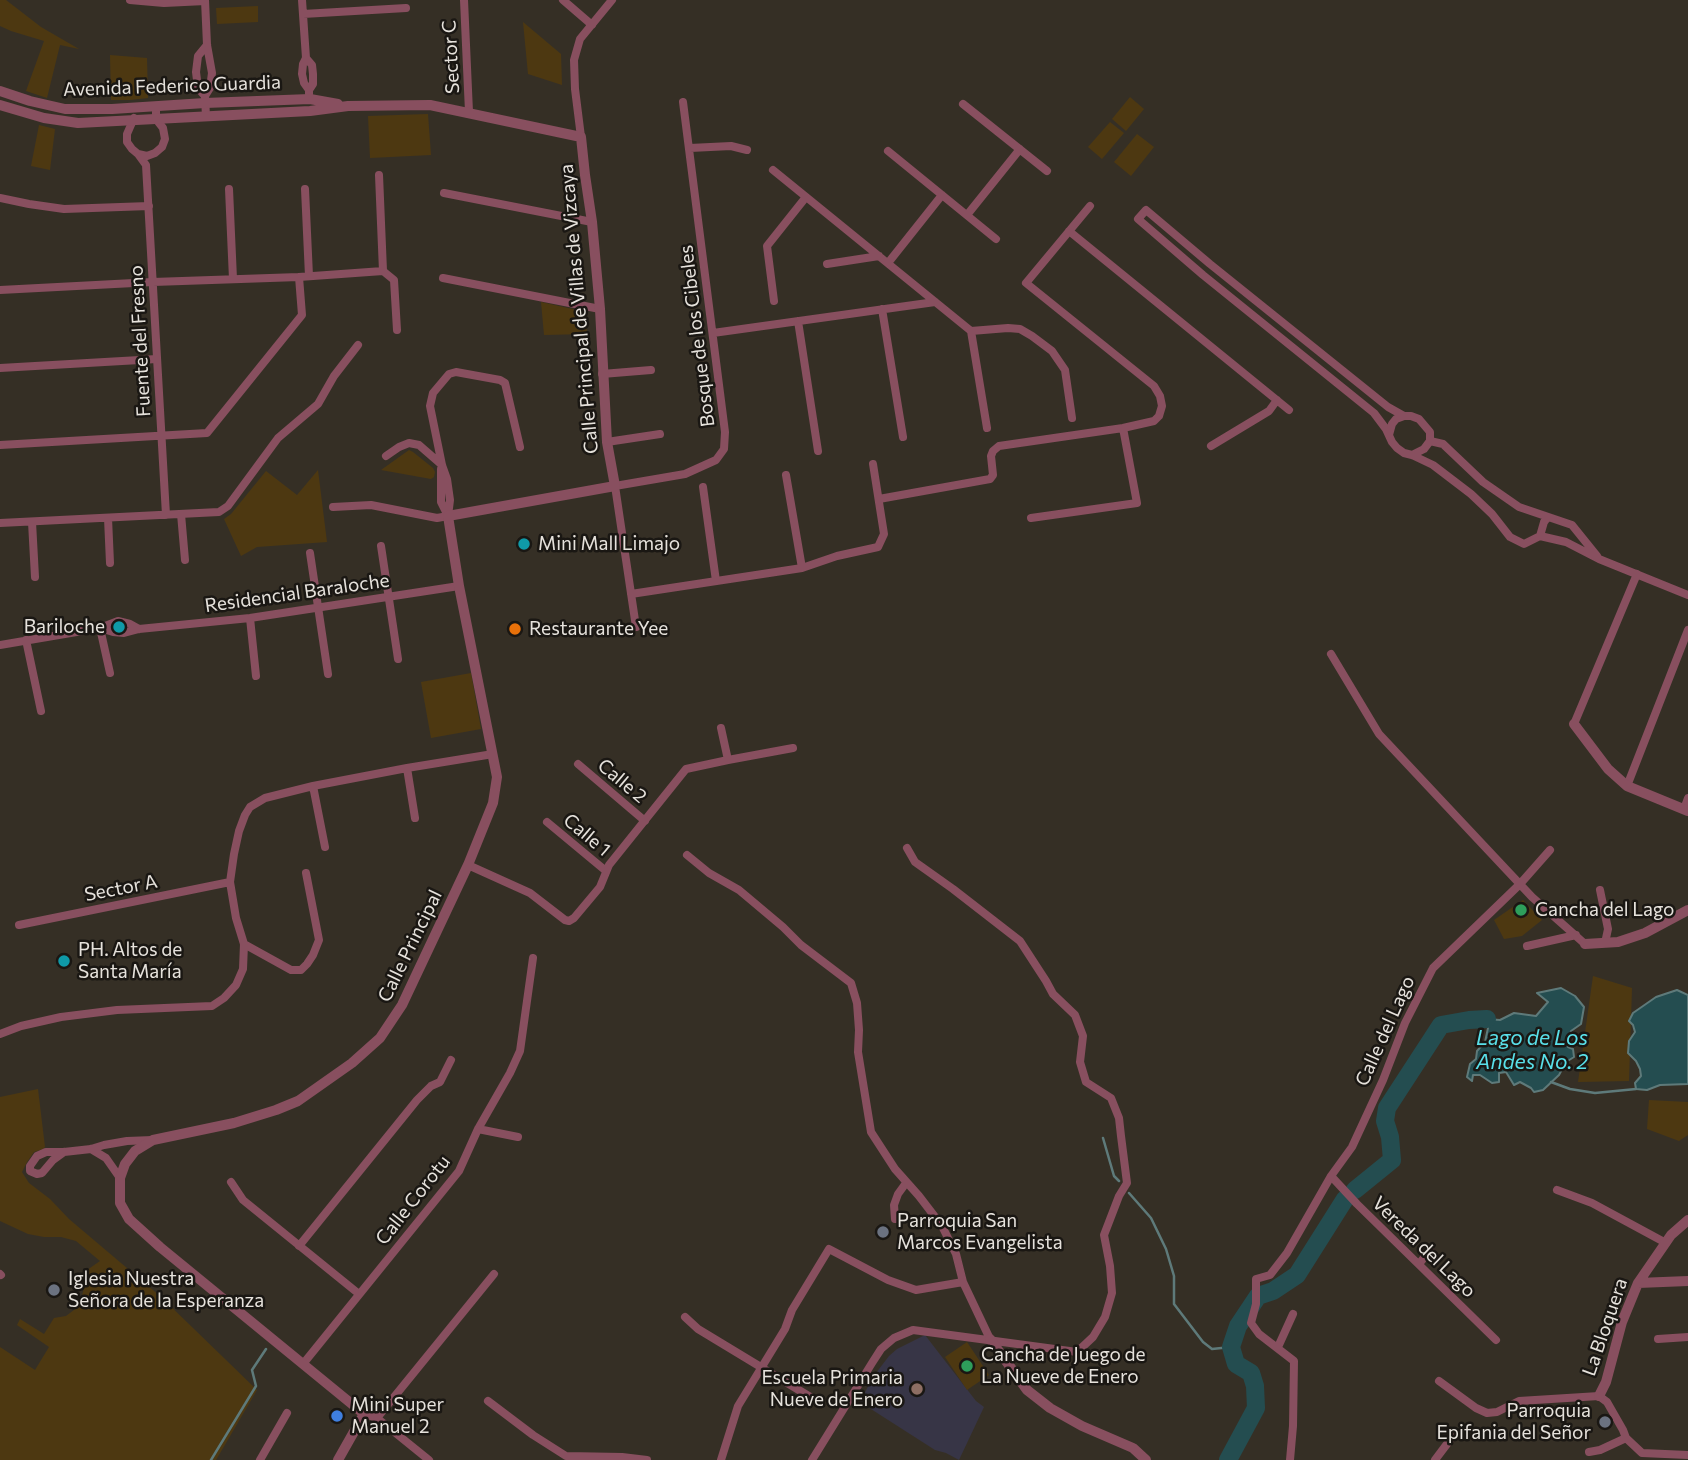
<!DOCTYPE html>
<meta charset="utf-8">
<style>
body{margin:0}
canvas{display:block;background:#352f25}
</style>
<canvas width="1688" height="1460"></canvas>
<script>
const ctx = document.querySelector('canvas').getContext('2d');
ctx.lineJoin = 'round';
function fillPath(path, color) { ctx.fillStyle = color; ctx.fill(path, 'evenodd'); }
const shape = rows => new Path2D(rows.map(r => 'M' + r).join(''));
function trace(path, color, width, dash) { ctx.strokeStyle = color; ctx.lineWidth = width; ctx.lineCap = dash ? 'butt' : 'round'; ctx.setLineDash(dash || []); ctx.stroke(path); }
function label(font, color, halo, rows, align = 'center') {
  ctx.font = font + ' Commissioner,sans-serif'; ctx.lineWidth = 5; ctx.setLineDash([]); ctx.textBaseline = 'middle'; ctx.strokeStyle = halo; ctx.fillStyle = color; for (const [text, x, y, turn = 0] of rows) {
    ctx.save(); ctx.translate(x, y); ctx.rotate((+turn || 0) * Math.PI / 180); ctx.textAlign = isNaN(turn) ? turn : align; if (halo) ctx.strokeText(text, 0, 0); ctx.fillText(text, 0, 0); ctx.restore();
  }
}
fillPath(shape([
 [925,1335,976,1401,984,1407,959,1460,946,1453,935,1450,860,1402,873,1377,889,1356,897,1349]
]), '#373546');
fillPath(shape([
 [0,0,6,0,41,27,79,49,60,45,47,98,26,91,44,41,11,31,0,26],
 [258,6,258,22,217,24,216,8],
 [523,22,561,54,562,85,528,74],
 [110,55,147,58,148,98,130,100,111,100],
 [1130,97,1144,109,1126,131,1112,119],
 [428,114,431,155,370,158,368,116],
 [1110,122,1124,133,1102,159,1088,147],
 [39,125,55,129,50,170,31,166],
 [1137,134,1154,147,1131,176,1114,162],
 [541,302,586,312,587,334,544,335],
 [409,450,413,452,433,468,435,472,434,477,431,479,381,470],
 [318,470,327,542,257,547,241,556,224,519,231,514,266,471,297,495],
 [471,673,481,729,431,738,421,682],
 [1523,900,1542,920,1522,936,1504,939,1494,920],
 [1593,976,1632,988,1629,1081,1578,1082],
 [38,1089,45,1147,43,1149,34,1152,27,1162,22,1172,29,1183,50,1199,69,1219,160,1296,257,1390,216,1460,0,1460,0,1347,35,1370,49,1347,17,1325,20,1319,44,1334,54,1318,66,1316,74,1310,80,1303,84,1288,80,1275,100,1261,76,1241,61,1237,44,1237,28,1234,0,1221,0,1097],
 [1649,1100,1688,1102,1688,1135,1679,1141,1647,1129],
 [967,1342,989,1375,967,1390,945,1357]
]), '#4d3811');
const water = shape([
 [1561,988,1575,996,1584,1007,1581,1024,1571,1031,1568,1047,1573,1049,1574,1057,1566,1062,1559,1075,1543,1090,1534,1092,1531,1088,1520,1082,1514,1085,1506,1072,1499,1073,1499,1082,1492,1083,1480,1075,1473,1075,1472,1081,1467,1077,1470,1064,1476,1059,1477,1051,1485,1042,1488,1028,1487,1019,1500,1020,1514,1013,1536,1016,1548,1002,1537,993,1561,988],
 [1677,990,1688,995,1688,1084,1660,1085,1647,1090,1636,1089,1635,1083,1641,1076,1640,1069,1636,1061,1628,1053,1629,1041,1635,1032,1633,1025,1629,1021,1633,1013,1656,997,1677,990]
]);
fillPath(water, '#244d50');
trace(water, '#5e7a7a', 2);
trace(shape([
 [1551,1082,1570,1089,1595,1093,1636,1089],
 [1103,1138,1114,1176,1119,1181],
 [1129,1193,1151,1218,1166,1249,1174,1276,1174,1304,1203,1342,1212,1349,1231,1347],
 [211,1460,256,1386,252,1370,266,1349]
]), '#5e7a7a', 2.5);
trace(shape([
 [1355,1190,1392,1160,1390,1137,1385,1121,1387,1108,1441,1025,1469,1020,1487,1019],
 [1228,1460,1256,1408,1255,1386,1251,1373,1236,1364,1231,1347,1238,1326,1258,1296,1273,1291,1297,1275,1345,1199]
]), '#244d50', 18);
trace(shape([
 [130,0,164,3,205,1],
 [205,0,207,45,212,73,210,88,205,96,206,117],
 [302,0,306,58,303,64,302,74,304,83,309,90],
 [464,0,469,112],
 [563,0,592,25],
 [303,14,406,8],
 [306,58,312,65,313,74,313,84,309,90,309,94],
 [205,96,198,88,196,72,198,56,207,45],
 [963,104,1047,171],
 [134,118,127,134,127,142,132,149,138,154,147,156,155,153,162,147,165,139,163,128,156,119,156,106],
 [581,137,575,89,574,60,580,39,612,0],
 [690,148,731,146,747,150],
 [888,151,996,239],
 [138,154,146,165,166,515],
 [773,170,971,331,987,428],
 [379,175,383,271],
 [229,189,233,279],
 [305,189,309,276],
 [444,193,592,222],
 [0,198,29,204,64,209,149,206],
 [967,215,1020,149],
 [1069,231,1289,410],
 [888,263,942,195],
 [827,264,879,256],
 [443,278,600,309],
 [0,290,153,282,299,277,383,271,394,280,397,330],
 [774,301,767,246,806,197],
 [882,309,903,437],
 [798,321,818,451],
 [971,331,1008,328,1020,329,1032,336,1052,351,1065,370,1072,418],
 [713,333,935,302],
 [0,368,157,359],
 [602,374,651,370],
 [1389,435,1392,424,1396,419,1404,416],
 [1430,441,1443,444,1483,482,1519,507,1572,525,1597,556],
 [607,442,660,434],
 [0,445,207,433,302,315,299,277],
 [1211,446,1269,411,1277,400],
 [1412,455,1424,449,1430,441,1430,432,1419,419,1411,416,1404,416,1388,407,1210,264,1146,210,1138,219,1203,275,1374,413,1386,429,1392,442,1397,448,1404,453,1412,455,1433,465,1471,494,1492,514,1510,537,1524,544,1540,536,1566,542,1599,559,1688,595],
 [386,456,399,447,409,443,419,445,442,465],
 [441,469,441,502,448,516],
 [786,475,802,568],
 [703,487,716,581],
 [879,499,990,479,993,475,991,456,993,451,999,446,1123,428,1154,421,1159,416,1162,406,1160,396,1154,386,1026,283,1090,206],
 [333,507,371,505,437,518,448,516],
 [181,514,185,560],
 [448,516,450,500,447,479,442,465,430,406,433,393,449,374,456,372,500,380,505,383,520,447],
 [108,518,110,563],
 [1031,518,1137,503,1123,428],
 [32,522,35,577],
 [0,523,219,512,228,506,278,438,318,404,334,376,358,345],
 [1540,536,1544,522,1547,518],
 [381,546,398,659],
 [310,553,328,674],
 [631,594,802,568,837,556,878,547,884,534,873,464],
 [250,618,256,676],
 [636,627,615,486,685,474,716,460,724,449,725,432,683,102],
 [100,628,113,632,124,633,139,629,250,618,459,586],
 [100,628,110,673],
 [26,640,41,711],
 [0,645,100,628,118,621,130,624,139,629],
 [1331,654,1379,734,1532,897,1585,944],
 [1574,724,1637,574],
 [721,728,728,760],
 [578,764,645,821],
 [407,768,415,818],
 [313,786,325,847],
 [1627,786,1688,630],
 [1684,809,1688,798],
 [547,822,606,871],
 [687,855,709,873,739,890,783,927,801,945,851,983,857,1003,859,1030,858,1052,871,1132,895,1169,919,1196,942,1226,956,1254,963,1282,990,1339],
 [468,865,530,893,565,920,569,921,574,918,600,887,609,865,686,769,728,760,793,748],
 [1600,890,1608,929,1605,943],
 [19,925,230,882],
 [244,944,291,970,301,970,307,964,313,955,319,940,306,873],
 [1527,946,1576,935],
 [0,1034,21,1026,61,1017,117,1010,212,1006,224,998,236,985,243,969,244,944,236,918,230,882,234,854,239,831,245,815,250,807,265,798,313,786,407,768,493,754],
 [478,1129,518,1137],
 [91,1149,106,1158,120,1178],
 [64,1152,53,1160,42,1173,37,1174,30,1171,30,1166,37,1156,46,1152,64,1152,91,1149,104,1145,127,1141,153,1140],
 [1331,1176,1357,1204,1496,1340],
 [231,1182,243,1200,359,1294],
 [1557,1190,1592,1203,1666,1243],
 [895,1219,894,1205,898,1194,906,1183],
 [299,1246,417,1100,431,1086,440,1082,451,1060],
 [1419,1264,1430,1250],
 [0,1274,1,1275],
 [685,1317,698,1329,812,1398],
 [1658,1339,1688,1337],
 [1278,1347,1293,1314],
 [303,1364,459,1171,478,1129,510,1073,520,1051,533,958],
 [1439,1381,1476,1408,1487,1413,1497,1412,1519,1401,1599,1396,1607,1402,1623,1430,1626,1438,1642,1453,1688,1455],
 [488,1401,533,1435,566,1456,622,1457,647,1460],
 [364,1414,377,1418,429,1460],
 [377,1418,494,1274],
 [1589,1452,1600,1450,1626,1438],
 [260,1460,287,1413],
 [721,1460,738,1406,785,1329,792,1310,829,1249,888,1280,916,1290,963,1282],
 [812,1460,872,1363,881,1349,894,1338,913,1330,1077,1352,1093,1337,1105,1317,1112,1293,1110,1266,1104,1235,1119,1196,1127,1183,1121,1136,1119,1118,1111,1098,1086,1082,1080,1062,1083,1036,1075,1015,1053,994,1046,981,1020,941,953,889,915,862,907,848],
 [1290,1460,1293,1426,1294,1361,1259,1334,1251,1323,1256,1304,1256,1279,1270,1275,1287,1253,1331,1176,1352,1147,1383,1080,1405,1023,1433,968,1520,884,1550,850],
 [1435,1460,1453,1436]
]), '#884f5f', 8);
trace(shape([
 [0,91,30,101,65,109,112,109,205,103,310,99,338,104],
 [0,105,44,118,78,123,310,111,348,106,430,105,581,137,585,175,592,222,600,309,607,442,615,486,448,516,459,586,497,777,493,803,468,865,402,1005,380,1038,352,1063,298,1101,276,1110,234,1123,153,1140,135,1151,125,1164,120,1178,120,1203,129,1219,160,1247,364,1414,338,1460],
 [1574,724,1608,769,1627,786,1688,811],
 [1585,944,1618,942,1645,933,1688,910],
 [1638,1283,1688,1281],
 [990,1339,1027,1390,1050,1408,1082,1426,1133,1448,1146,1460],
 [1599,1396,1606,1382,1622,1322,1638,1283,1671,1235,1688,1220]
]), '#884f5f', 10);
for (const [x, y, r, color] of [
 [524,544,7,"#0f9aa8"],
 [119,627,7,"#0f9aa8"],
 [515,629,7,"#e8710a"],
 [1521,910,7,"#2e9e5b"],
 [64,961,7,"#0f9aa8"],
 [883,1232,7,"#6b7280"],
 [54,1290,7,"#6b7280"],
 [967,1366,7,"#2e9e5b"],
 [917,1389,7,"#8d6e63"],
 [337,1416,7,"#3f7fe0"],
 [1605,1422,7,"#6b7280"]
]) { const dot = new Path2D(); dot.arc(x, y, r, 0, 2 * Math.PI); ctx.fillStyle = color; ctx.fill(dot); trace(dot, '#1a1713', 2.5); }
label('19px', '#e6e2dc', '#1a1713', [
 ["Sector C",451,57,-93],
 ["Avenida Federico Guardia",172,86,-2],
 ["Calle Principal de Villas de Vizcaya",579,309,-95],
 ["Bosque de los Cibeles",697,336,-97],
 ["Fuente del Fresno",140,341,-93],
 ["Residencial Baraloche",297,593,-8],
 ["Calle 2",622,781,40],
 ["Calle 1",587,835,40],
 ["Sector A",121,888,-11],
 ["Calle Principal",410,946,-64],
 ["Calle del Lago",1385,1031,-66],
 ["Calle Corotu",413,1200,-52],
 ["Vereda del Lago",1424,1247,44],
 ["La Bloquera",1605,1327,-71]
]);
label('19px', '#e6e2dc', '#1a1713', [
 ["Mini Mall Limajo",538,544],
 ["Bariloche",105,627,"right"],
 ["Restaurante Yee",529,629],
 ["Cancha del Lago",1535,910],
 ["PH. Altos de",78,950],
 ["Santa María",78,972],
 ["Parroquia San",897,1221],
 ["Marcos Evangelista",897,1243],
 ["Iglesia Nuestra",68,1279],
 ["Señora de la Esperanza",68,1301],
 ["Cancha de Juego de",981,1355],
 ["La Nueve de Enero",981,1377],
 ["Escuela Primaria",903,1378,"right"],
 ["Nueve de Enero",903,1400,"right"],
 ["Mini Super",351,1405],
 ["Manuel 2",351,1427],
 ["Parroquia",1591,1411,"right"],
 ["Epifania del Señor",1591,1433,"right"]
], 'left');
label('italic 21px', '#59e0e9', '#1a1713', [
 ["Lago de Los",1532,1038],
 ["Andes No. 2",1532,1062]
]);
</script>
